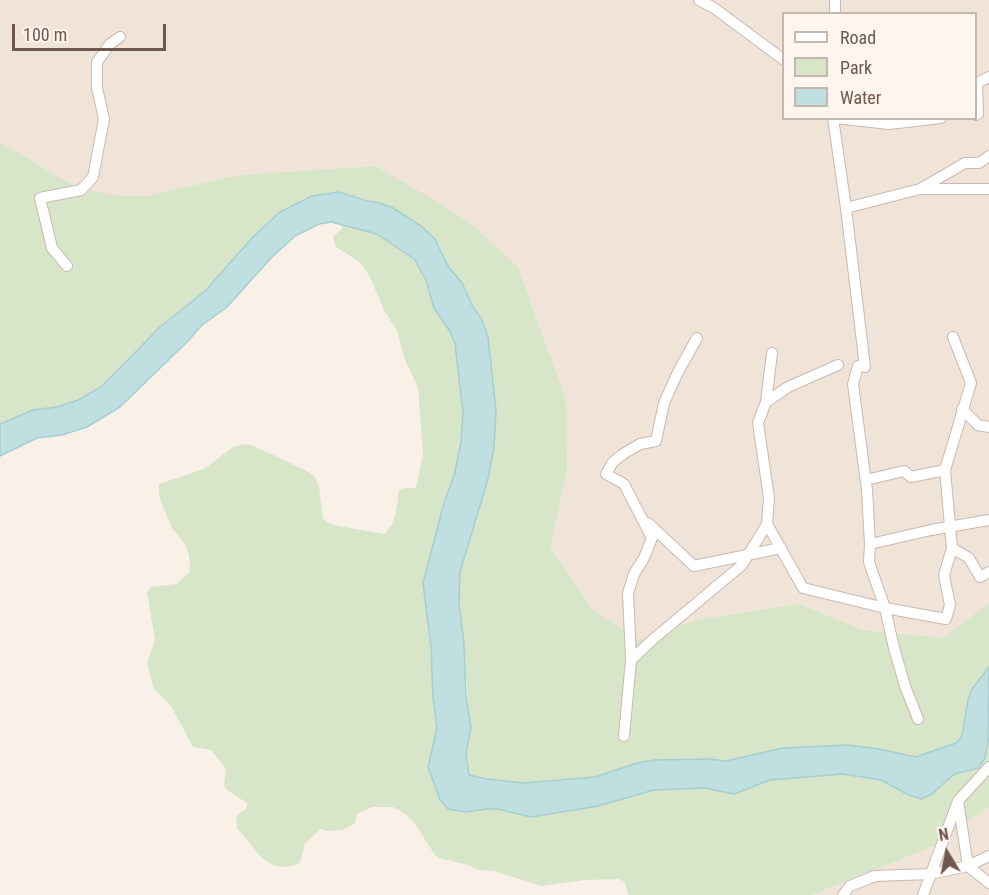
<!DOCTYPE html>
<style>
body{margin:0}
#map{position:relative;width:989px;height:895px;overflow:hidden;background:#f9f1e8;font-family:"Roboto Condensed",sans-serif}
canvas{display:block}
.legend{position:absolute;left:782px;top:12px;width:195px;height:108px;box-sizing:border-box;background:#fdf5ee;border:2px solid #c5b6ae;margin:0;padding:8px 10px;list-style:none;font-size:18px;color:#70584f}
.legend li{display:flex;align-items:center;gap:12px;height:30px}
.legend b{width:30px;border:2px solid #c5b6ae}
.north{position:absolute;left:917px;top:823px;width:60px;height:60px;-webkit-text-stroke:4px #fdf5ee;paint-order:stroke;rotate:350deg;font-size:16px;font-weight:700;line-height:24px;text-align:center;color:#70584f}
.north::after{content:'';display:block;margin:auto;width:21px;height:27px;background:#70584f;clip-path:polygon(50% 0,100% 100%,50% 72%,0 100%)}
.scale{position:absolute;left:12px;top:24px;width:154px;height:27px;box-sizing:border-box;border:3px solid #70584f;border-top:0;padding-left:8px;font-size:18px;line-height:21px;white-space:nowrap;color:#70584f;-webkit-text-stroke:4px #fdf5ee;paint-order:stroke}
</style>
<div id="map">
<canvas width="989" height="895"></canvas>
<ul class="legend">
<li><b style="height:8px;background:#fff"></b>Road</li>
<li><b style="height:16px;background:#d7e5c8"></b>Park</li>
<li><b style="height:16px;background:#bfdfe0"></b>Water</li>
</ul>
<div class="north">N</div>
<div class="scale">100 m</div>
</div>
<script>
const ctx = document.querySelector('canvas').getContext('2d');
ctx.lineJoin = 'round';
function fillPath(path, color) { ctx.fillStyle = color; ctx.fill(path, 'evenodd'); }
const shape = rows => new Path2D(rows.map(r => 'M' + r).join(''));
function trace(path, color, width, dash) { ctx.strokeStyle = color; ctx.lineWidth = width; ctx.lineCap = dash ? 'butt' : 'round'; ctx.setLineDash(dash || []); ctx.stroke(path); }
fillPath(shape([
 [0,0,989,0,989,603,943,638,863,630,799,604,700,619,639,641,594,611,550,548,567,471,550,355,518,267,475,227,376,166,238,175,146,196,111,195,74,186,0,142],
 [784,14,976,14,976,118,784,118],
 [989,807,989,895,812,895,932,847]
]), '#f0e3d7');
fillPath(shape([
 [0,142,74,186,112,195,146,196,238,175,376,166,437,202,475,227,518,267,566,400,567,471,550,548,594,611,639,640,700,619,799,604,863,630,943,638,989,603,989,667,972,689,968,700,962,736,956,743,916,757,879,749,847,745,783,748,726,761,710,759,655,760,637,763,595,777,524,783,486,779,468,775,466,755,470,739,464,644,459,603,460,572,488,479,494,447,496,410,488,337,462,283,448,266,440,246,421,226,393,208,339,192,296,204,280,212,253,237,205,291,160,327,105,385,78,400,57,407,33,410,0,424],
 [341,223,377,234,410,255,426,279,434,308,451,333,455,344,463,412,461,442,455,472,443,507,438,531,424,577,432,670,433,697,437,728,428,767,440,800,448,809,466,812,486,809,498,809,531,817,598,806,654,790,704,788,734,794,770,780,843,774,881,780,909,795,921,799,926,798,954,774,965,772,986,752,989,735,989,807,932,847,812,895,628,895,625,882,619,879,585,880,541,886,494,871,479,870,468,865,439,858,435,855,413,821,404,813,393,807,372,807,358,813,354,824,343,830,327,831,321,829,305,843,301,860,298,864,286,867,273,865,262,858,237,828,236,816,246,809,247,803,227,790,224,786,226,769,211,750,193,747,171,706,154,689,147,663,155,640,147,592,151,587,176,584,189,573,190,568,189,555,185,544,172,528,163,507,159,496,159,484,204,469,233,447,243,444,254,446,305,470,314,476,319,486,323,519,333,525,385,534,392,524,396,513,399,490,404,488,416,488,423,454,418,387,405,360,397,331,384,310,370,277,360,262,336,247,333,237,342,228]
]), '#d7e5c8');
const water = shape([
 [339,192,367,201,380,203,393,208,421,226,435,239,448,266,462,283,472,305,482,320,488,337,496,410,494,447,488,479,460,572,459,603,464,644,466,697,471,727,466,755,469,775,486,779,524,783,595,777,637,763,655,760,710,759,726,761,783,748,847,745,879,749,916,757,956,743,962,736,968,700,972,689,989,667,988,741,985,758,978,768,954,774,931,795,921,799,909,795,881,780,843,774,770,780,734,794,704,788,654,790,598,806,531,817,498,809,486,809,466,812,448,809,440,800,428,767,437,728,433,697,431,647,423,583,443,507,455,472,461,442,463,412,455,344,451,333,434,308,426,280,414,259,377,234,331,222,319,224,295,236,271,258,226,308,202,325,188,341,120,407,87,427,62,435,37,438,0,456,0,424,33,410,57,407,78,400,101,387,160,327,205,291,253,237,280,212,312,196,339,192]
]);
fillPath(water, '#bfdfe0');
trace(water, '#a7ced1', 1.5);
const street = shape([
 [699,0,714,8,784,60],
 [835,0,835,14],
 [976,115,978,114,977,83,989,77],
 [833,118,846,208,865,367],
 [835,118,889,124,941,118],
 [920,189,989,189],
 [846,208,920,189,965,163,979,163,989,156],
 [67,266,52,248,40,198,81,190,93,177,104,119,97,88,97,62,110,44,120,37],
 [858,366,853,384,867,490,870,544,869,562,885,608,894,648,905,686,918,719],
 [766,402,788,387,838,365],
 [962,409,978,425,989,427],
 [866,480,904,471,911,477,945,470],
 [648,523,694,566,781,548],
 [767,524,803,588,885,608,946,619,950,605,944,575,952,548,945,470,971,383,953,337],
 [870,544,931,530,989,520],
 [952,548,969,558,980,577,989,572],
 [631,660,628,593,634,574,644,558,652,538,624,484,606,474,613,462,623,454,640,444,656,441,664,403,678,372,697,338],
 [624,736,631,660,651,641,742,565,767,524,769,498,758,423,766,402,772,353],
 [958,801,968,866,989,883],
 [843,895,850,886,875,876,930,874,968,866,989,856],
 [923,895,958,801,989,767]
]);
trace(street, '#cab9af', 12);
trace(street, '#fff', 10);
</script>
